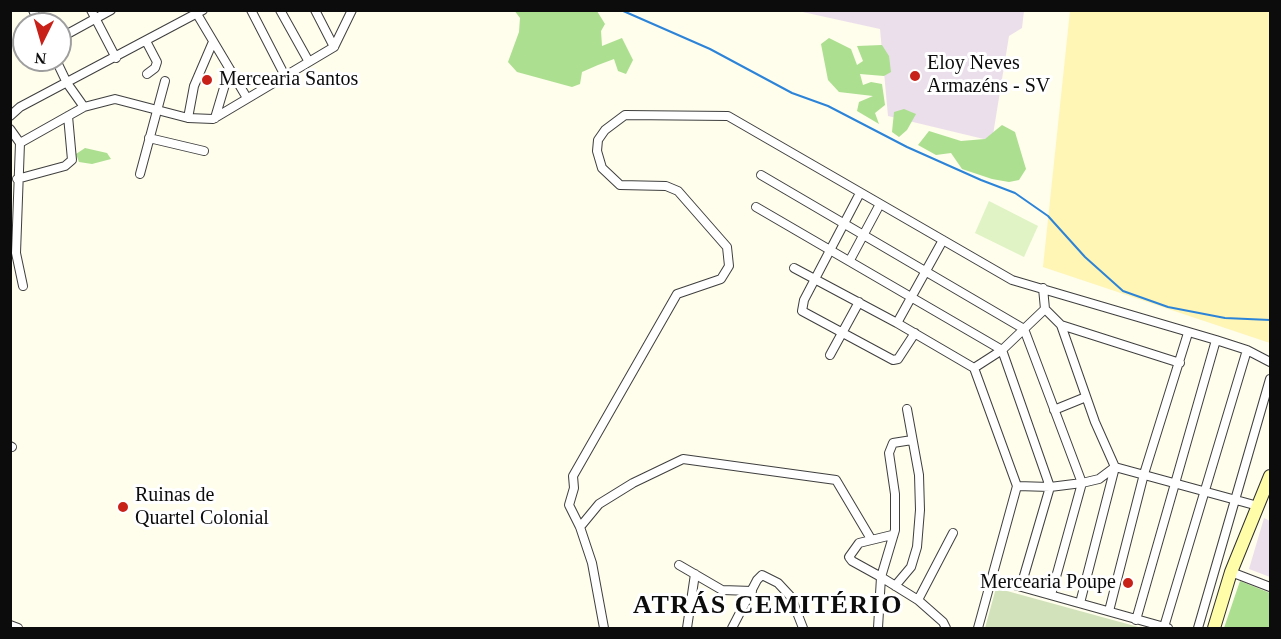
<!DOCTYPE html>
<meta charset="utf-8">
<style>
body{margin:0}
#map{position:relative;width:1281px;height:639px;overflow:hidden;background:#fffdec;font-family:"Times New Roman",serif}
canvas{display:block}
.frame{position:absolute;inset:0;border:12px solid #0c0c0c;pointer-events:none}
.north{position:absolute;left:12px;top:12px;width:60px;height:60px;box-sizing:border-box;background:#fff;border:2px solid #9e9e9e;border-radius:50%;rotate:185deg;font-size:16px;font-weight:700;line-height:24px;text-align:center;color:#0c0c0c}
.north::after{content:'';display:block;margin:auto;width:21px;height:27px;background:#c82119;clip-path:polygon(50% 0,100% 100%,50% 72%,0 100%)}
</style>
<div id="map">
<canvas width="1281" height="639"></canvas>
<div class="frame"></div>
<div class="north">N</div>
</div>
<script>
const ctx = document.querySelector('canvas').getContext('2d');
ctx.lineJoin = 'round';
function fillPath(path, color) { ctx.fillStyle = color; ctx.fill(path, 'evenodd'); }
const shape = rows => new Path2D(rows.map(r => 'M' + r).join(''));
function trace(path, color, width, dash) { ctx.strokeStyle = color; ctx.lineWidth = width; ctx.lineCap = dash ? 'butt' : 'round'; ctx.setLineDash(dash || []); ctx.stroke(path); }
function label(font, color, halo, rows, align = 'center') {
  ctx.font = font + ' "Times New Roman",serif'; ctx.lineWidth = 6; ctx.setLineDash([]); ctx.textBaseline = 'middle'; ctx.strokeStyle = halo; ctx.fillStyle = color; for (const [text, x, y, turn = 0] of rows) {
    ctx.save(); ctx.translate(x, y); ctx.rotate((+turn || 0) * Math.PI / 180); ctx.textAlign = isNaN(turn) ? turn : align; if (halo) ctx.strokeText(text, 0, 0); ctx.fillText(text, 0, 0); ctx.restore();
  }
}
fillPath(shape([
 [798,11,1024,11,1022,28,1009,36,992,141,888,116,880,29],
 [1264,518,1270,521,1270,577,1249,569]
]), '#ecdfec');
fillPath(shape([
 [514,10,597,11,605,24,601,31,602,46,622,38,633,60,626,74,618,71,614,59,598,65,582,72,580,84,572,87,517,72,508,62,519,32,520,18],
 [829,38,851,49,857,65,863,61,857,46,882,45,889,56,891,72,884,76,860,74,863,85,871,82,882,84,885,105,875,113,879,124,857,111,859,102,873,96,839,92,828,80,821,44],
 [904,109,916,114,907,130,899,137,892,132,894,112],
 [1002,125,1015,132,1023,159,1026,169,1019,180,1009,182,992,179,962,169,951,153,936,155,918,145,929,131,961,141,985,139],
 [85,148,107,153,111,159,92,164,79,162,76,154],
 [1240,581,1270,593,1270,628,1224,628]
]), '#acdf90');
fillPath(shape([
 [1070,11,1270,11,1270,343,1043,267]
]), '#fff5b4');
fillPath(shape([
 [996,588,1142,628,985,628]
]), '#d2e3bb');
fillPath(shape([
 [989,201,1038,226,1024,257,975,233]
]), '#dff3c4');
trace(shape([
 [621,10,710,49,792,93,828,106,907,147,981,180,1015,193,1048,216,1085,257,1123,291,1168,307,1225,318,1270,320]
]), '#2c84d9', 2);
const street = shape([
 [33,10,39,24],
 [91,10,116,58],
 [251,10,285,76],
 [280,10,309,62],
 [315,10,334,47],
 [197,14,247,98],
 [60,38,111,10],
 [146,41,157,62,155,68,147,74],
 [56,60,67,83,84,107,115,99,188,118,213,119,334,47,352,10],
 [10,116,20,107,203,10],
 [188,118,194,86,212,44],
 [215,118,229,71],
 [10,129,20,143,16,253,23,286],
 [149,138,204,151],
 [20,143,84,107],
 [140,174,165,81],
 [761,175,1024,329,1082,483,1051,595],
 [17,179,65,166,72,160,68,116],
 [860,193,804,300,802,311,893,360,898,359,915,333],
 [756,207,1002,350,1050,487,1021,586],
 [850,260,880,204],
 [794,268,897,323,974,368,1017,486,978,628],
 [1045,309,1061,325,1095,422,1115,467,1080,603],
 [897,323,943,240],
 [1061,325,1180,363],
 [830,355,859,302],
 [974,368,1002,350,1045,309,1043,288],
 [1054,410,1086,397],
 [912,440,893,443,889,453,895,494,895,530,881,577,918,600,943,622,946,628],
 [10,446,12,447],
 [1017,486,1050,487,1082,483,1099,479,1115,467,1258,506],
 [580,527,599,504,633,483,683,459,836,480,871,539],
 [679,565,722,590,752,591],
 [1231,572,1270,587],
 [993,579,1168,628],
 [895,586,911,567,917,547,920,510,919,475,907,409],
 [918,600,953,533],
 [1109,611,1144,474,1188,333],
 [1136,620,1216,340],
 [10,625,18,628],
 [1164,627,1247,350],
 [604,628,592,563,580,527,569,505,574,488,573,476,677,294,721,279,729,266,727,247,678,191,666,186,620,185,602,168,597,151,598,140,605,130,625,115,728,116,1012,280,1216,340,1247,350,1270,362],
 [687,628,695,574],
 [732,628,757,580,762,575,778,583,791,597,803,628],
 [878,628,881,577,852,561,849,557,859,543,892,535],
 [1198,628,1270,379]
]);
const secondary = shape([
 [1214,628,1231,572,1270,476]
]);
trace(street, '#3f3f3f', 10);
trace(secondary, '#2e2e2e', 14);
trace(street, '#fff', 8);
trace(secondary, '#fffda7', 12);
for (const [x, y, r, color] of [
 [915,76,6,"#c82119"],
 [207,80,6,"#c82119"],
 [123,507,6,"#c82119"],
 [1128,583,6,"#c82119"]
]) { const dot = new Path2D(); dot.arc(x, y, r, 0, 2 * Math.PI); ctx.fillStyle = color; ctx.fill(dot); trace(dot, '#fff', 2); }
label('20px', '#0c0c0c', '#fff', [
 ["Eloy Neves",927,64],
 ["Armazéns - SV",927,87],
 ["Mercearia Santos",219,80],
 ["Ruinas de",135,496],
 ["Quartel Colonial",135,519],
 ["Mercearia Poupe",1116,583,"right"]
], 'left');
ctx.letterSpacing = '1.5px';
label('bold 26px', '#0c0c0c', '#fff', [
 ["ATRÁS CEMITÉRIO",768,606]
]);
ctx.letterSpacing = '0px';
</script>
